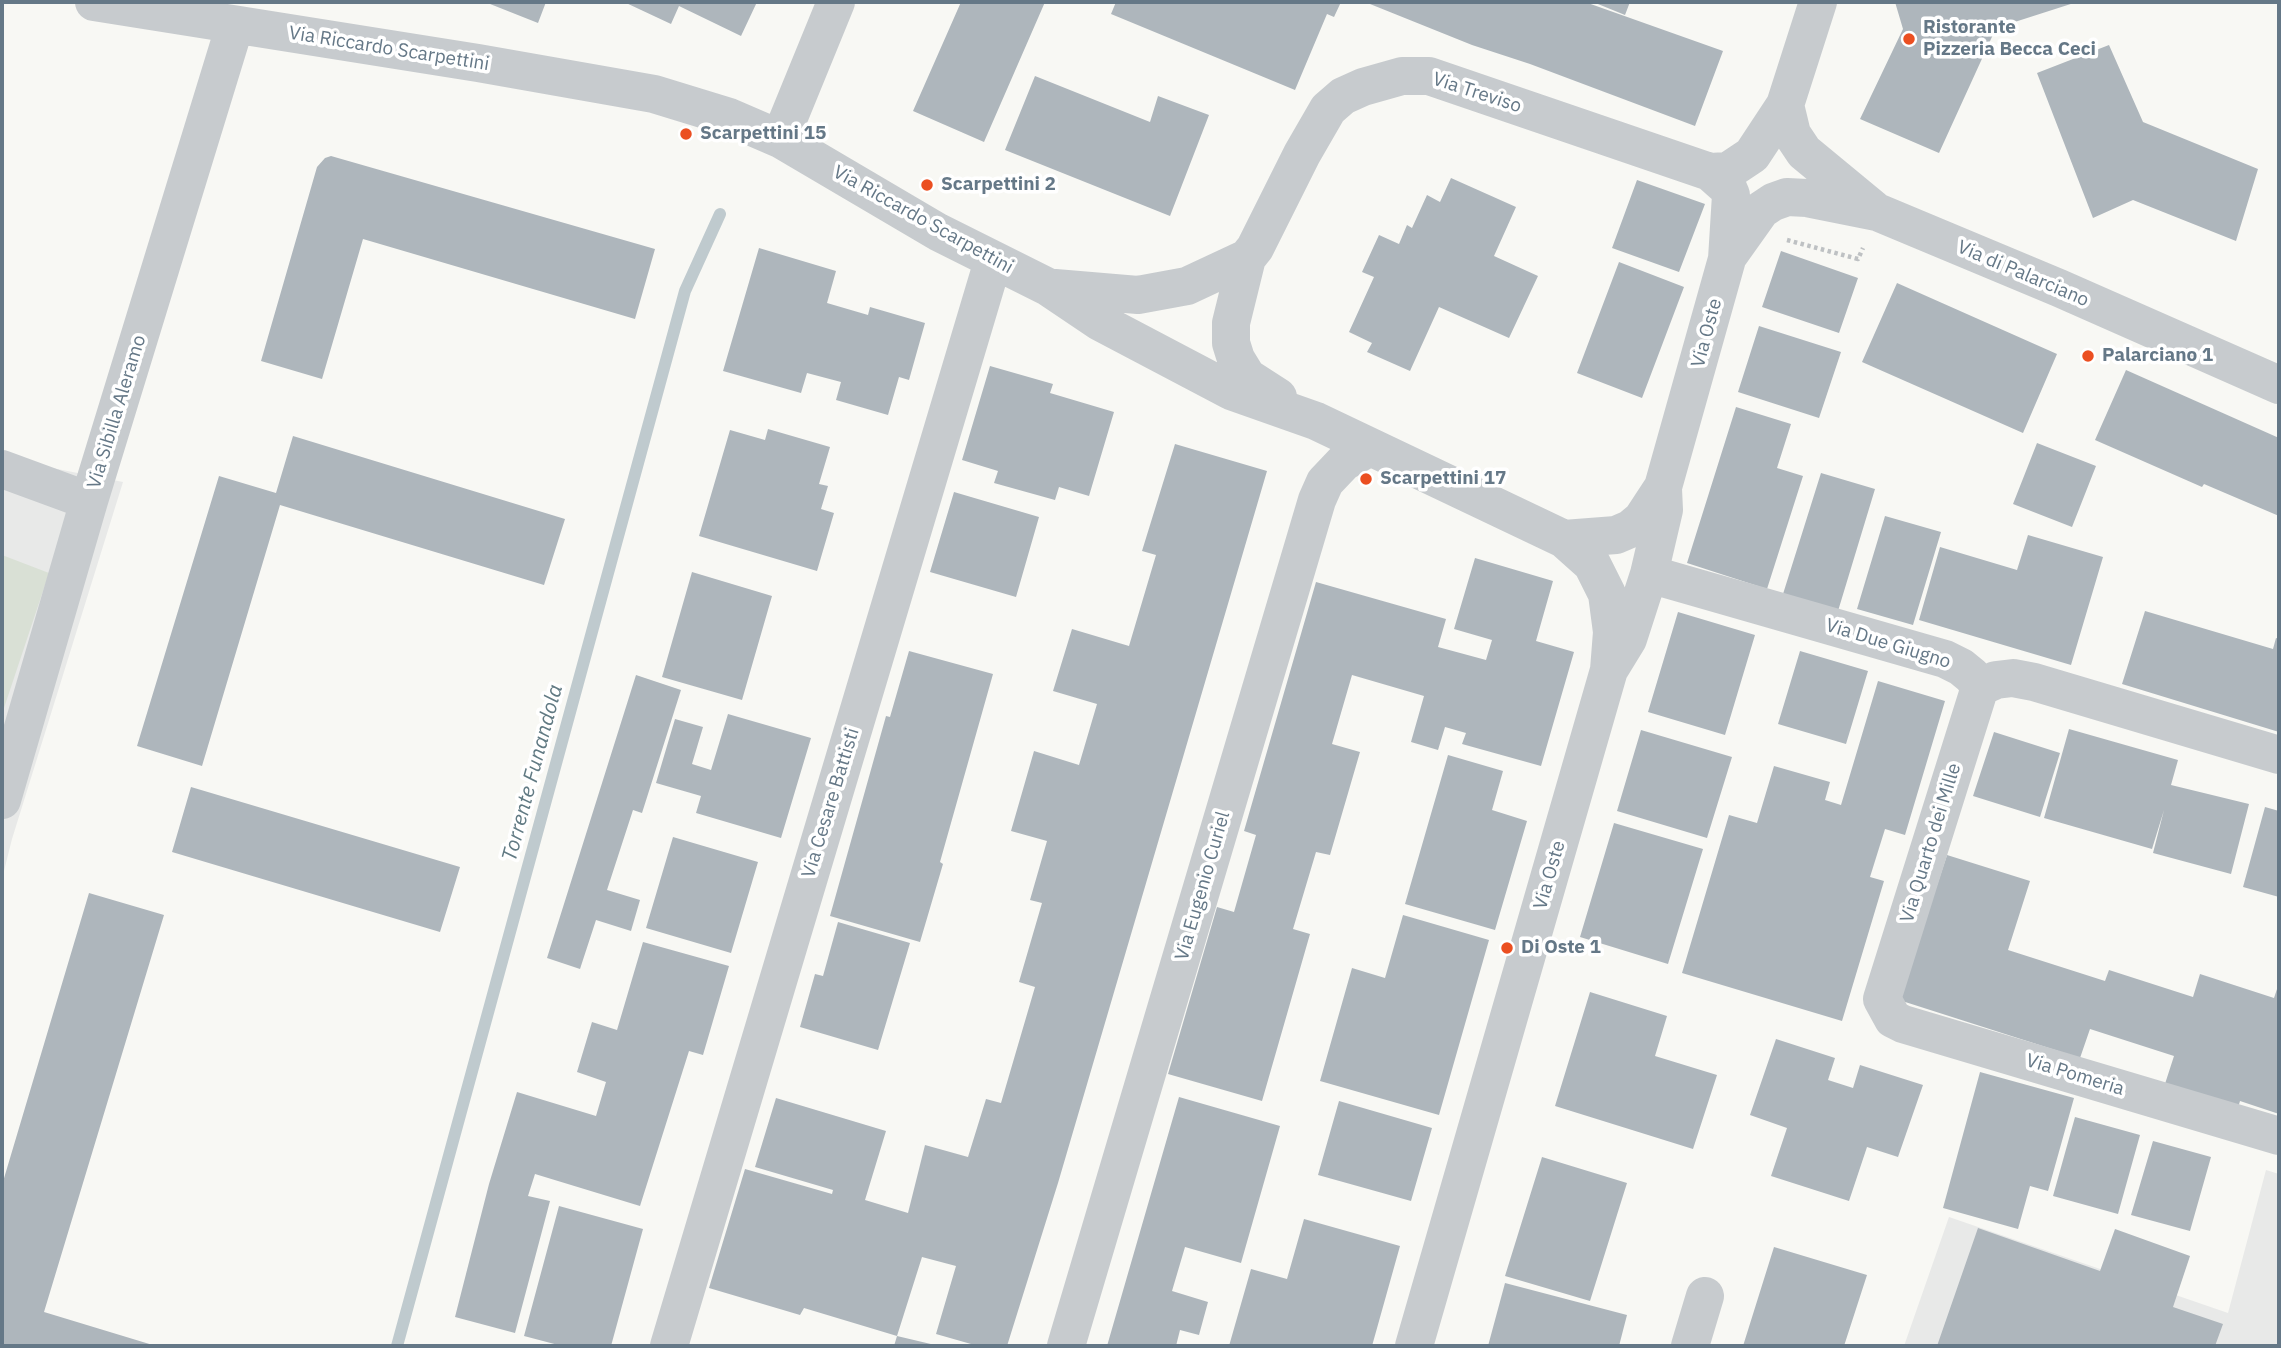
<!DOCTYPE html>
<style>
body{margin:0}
#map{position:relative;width:2281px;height:1348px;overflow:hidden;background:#f8f8f4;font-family:"IBM Plex Sans",sans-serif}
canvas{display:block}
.frame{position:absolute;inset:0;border:4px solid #657887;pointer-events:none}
</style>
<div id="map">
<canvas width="2281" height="1348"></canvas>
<div class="frame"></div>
</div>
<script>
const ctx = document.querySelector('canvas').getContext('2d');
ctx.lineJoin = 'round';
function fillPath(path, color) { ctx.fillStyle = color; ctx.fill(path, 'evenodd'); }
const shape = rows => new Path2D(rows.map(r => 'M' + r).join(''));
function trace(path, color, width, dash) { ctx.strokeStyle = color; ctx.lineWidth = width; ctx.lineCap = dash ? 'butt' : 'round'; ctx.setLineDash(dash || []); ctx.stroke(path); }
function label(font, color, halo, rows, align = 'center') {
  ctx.font = font + ' "IBM Plex Sans",sans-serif'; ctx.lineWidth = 7; ctx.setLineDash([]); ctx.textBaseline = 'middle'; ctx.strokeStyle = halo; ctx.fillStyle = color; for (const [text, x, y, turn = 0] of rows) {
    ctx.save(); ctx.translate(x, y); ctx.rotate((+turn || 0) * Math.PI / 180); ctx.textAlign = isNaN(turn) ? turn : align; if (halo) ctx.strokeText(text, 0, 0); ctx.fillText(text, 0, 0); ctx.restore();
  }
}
fillPath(shape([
 [2,458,123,482,12,839,2,879],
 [2266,1170,2279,1174,2279,1346,1904,1346,1949,1217,2228,1313]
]), '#e8e9e8');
fillPath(shape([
 [2,555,49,573,2,714]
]), '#d9e0d5');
trace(shape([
 [397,1346,685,291,720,214]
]), '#bfcace', 12);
fillPath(shape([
 [485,2,546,2,538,23],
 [624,2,757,2,741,36,679,6,671,24],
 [961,2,1045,2,984,142,913,111],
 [1116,2,1341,2,1334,17,1327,14,1295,90,1111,14],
 [1365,2,1585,2,1723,51,1695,126,1530,64,1472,45],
 [1593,2,1630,2,1625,15],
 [1895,2,2077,2,1996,28,1939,153,1860,119,1903,29],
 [2109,45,2143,122,2258,169,2236,241,2133,200,2093,218,2037,73],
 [1035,76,1150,122,1158,96,1209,115,1170,216,1005,150],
 [331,156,655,249,635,319,363,239,322,379,261,361,317,167,325,158],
 [1451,178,1516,207,1494,256,1538,276,1509,338,1439,307,1410,371,1367,352,1372,343,1349,332,1374,277,1362,272,1379,235,1399,244,1407,225,1412,228,1427,195,1440,202],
 [1637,180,1705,204,1679,272,1612,248],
 [759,248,836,271,827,303,868,315,870,307,925,323,909,380,899,377,888,415,836,400,841,382,807,373,801,393,723,371],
 [1781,251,1858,278,1839,333,1762,307],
 [1619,262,1684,287,1642,398,1577,373],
 [1897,283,2057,354,2023,433,1862,362],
 [1759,326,1841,352,1819,418,1738,392],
 [990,366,1053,384,1050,393,1114,412,1089,496,1059,487,1055,500,994,483,998,471,962,460],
 [2126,370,2279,438,2279,516,2204,484,2202,487,2095,440],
 [1736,407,1791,424,1777,468,1803,476,1767,589,1687,563],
 [768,429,830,447,819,484,828,486,821,509,834,513,817,571,699,536,730,430,765,440],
 [293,436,565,519,544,585,280,505,202,766,137,746,219,476,276,493],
 [2037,443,2096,466,2072,527,2013,504],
 [1175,444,1267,471,1058,1183,1007,1346,978,1346,936,1334,956,1266,922,1257,897,1336,804,1308,800,1315,709,1288,745,1169,832,1194,833,1190,755,1167,776,1098,886,1131,865,1200,908,1213,925,1145,968,1157,986,1099,1001,1103,1035,987,1019,982,1042,903,1030,900,1047,841,1011,831,1034,751,1079,765,1097,704,1053,691,1072,629,1129,646,1156,555,1142,551],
 [1821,473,1875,489,1838,611,1783,594],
 [954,492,1039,517,1016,597,930,572],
 [1885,516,1941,532,1913,625,1857,609],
 [2028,535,2103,557,2071,665,1919,620,1940,547,2017,570],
 [1475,558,1553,581,1536,641,1574,652,1541,766,1462,744,1466,733,1445,727,1438,750,1411,742,1424,696,1352,675,1332,744,1360,752,1330,855,1316,852,1293,929,1310,934,1262,1101,1168,1074,1217,907,1234,912,1256,835,1244,831,1316,582,1446,619,1438,647,1486,660,1492,640,1454,629],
 [692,572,772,596,742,700,662,677],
 [2145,611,2273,649,2276,638,2279,639,2279,732,2122,684],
 [1678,612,1755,635,1725,735,1648,712],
 [909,651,993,674,940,862,943,864,920,942,830,916,886,716,890,717],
 [1800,651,1868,671,1846,744,1778,724],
 [636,675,681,690,642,813,633,810,607,890,640,900,631,931,596,920,580,969,547,958],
 [1878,681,1945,701,1905,835,1885,829,1870,877,1884,881,1842,1021,1682,973,1729,815,1757,823,1774,766,1830,782,1825,800,1841,805],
 [728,714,811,738,781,838,696,813,701,796,656,783,675,719,703,727,692,764,711,770],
 [2069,729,2178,760,2171,785,2249,804,2231,874,2153,853,2164,810,2152,849,2044,818],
 [1641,730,1732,757,1707,838,1617,811],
 [1994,732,2060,753,2040,817,1973,796],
 [1448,755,1503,771,1492,810,1527,821,1495,930,1405,904],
 [191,787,460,867,440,932,172,852],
 [2265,807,2279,811,2279,897,2243,887],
 [1614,823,1703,849,1668,964,1580,937],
 [673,837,758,862,731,953,646,928],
 [1947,855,2030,881,2008,950,2105,981,2109,970,2193,997,2200,974,2274,998,2279,983,2279,1114,2240,1101,2237,1111,2164,1087,2174,1056,2090,1029,2080,1058,1899,1000],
 [89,893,164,915,44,1312,156,1346,2,1346,2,1185],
 [1403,915,1489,940,1439,1115,1320,1081,1352,968,1385,978],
 [838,922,910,943,878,1050,800,1027,815,974,823,976],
 [643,942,729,966,703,1055,689,1051,640,1206,535,1174,528,1196,550,1201,515,1333,455,1317,489,1184,517,1092,596,1116,606,1082,577,1072,592,1022,617,1030],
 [1590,992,1667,1016,1655,1056,1717,1075,1693,1149,1555,1106],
 [1776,1039,1835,1058,1828,1080,1853,1088,1860,1065,1923,1085,1898,1157,1867,1147,1849,1201,1771,1176,1787,1128,1750,1115],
 [1980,1072,2074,1098,2048,1191,2030,1186,2018,1229,1943,1208],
 [1179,1097,1280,1126,1241,1263,1185,1247,1172,1291,1208,1302,1199,1335,1180,1330,1176,1346,1107,1346],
 [1339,1101,1432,1128,1411,1201,1318,1175],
 [2075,1117,2140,1135,2118,1214,2053,1196],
 [2153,1141,2211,1157,2190,1231,2131,1215],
 [1542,1157,1627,1183,1590,1301,1505,1276],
 [559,1206,643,1229,611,1346,562,1346,524,1336],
 [1304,1219,1400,1246,1372,1346,1229,1346,1251,1269,1287,1279],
 [1978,1228,2100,1271,2115,1229,2190,1256,2173,1307,2223,1324,2215,1346,1937,1346],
 [1774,1247,1867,1275,1844,1346,1743,1346],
 [1505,1283,1627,1315,1619,1346,1488,1346],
 [897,1336,935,1345,935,1346,894,1346]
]), '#aeb6bc');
trace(shape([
 [1787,240,1858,259,1863,248]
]), '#bec1c3', 4.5, [3.5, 3.5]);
trace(shape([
 [94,2,478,63,654,94,729,117,780,139,938,232,1048,287,1100,322,1231,391,1316,421,1564,539,1592,564,1607,594,1612,632,1609,670],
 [1785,105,1792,134,1804,152,1873,209],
 [780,139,836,2],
 [1710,172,1728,171,1752,155,1785,105,1818,2],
 [1729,255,1761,210,1773,202,1787,197,1807,198,1877,212,2059,288,2279,385],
 [1247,258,1231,323,1231,343,1236,359,1247,377,1278,397],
 [1055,288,1138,295,1187,286,1247,258,1255,248,1302,154,1328,109,1343,96,1363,87,1402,76,1429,76,1710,172,1728,188,1731,195,1727,259,1663,487,1642,519,1630,529,1616,535,1564,539],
 [2,469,89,501],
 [1649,574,1945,659,1961,667,1972,676,1980,687],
 [1980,687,1882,999,1893,1019,1903,1024,2279,1136],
 [1980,687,1996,680,2013,678,2034,682,2279,755],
 [2,800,89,501,235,25],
 [669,1346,993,261],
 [1066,1346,1317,500,1325,482,1344,462,1370,447],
 [1414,1346,1609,670,1628,639,1649,574,1664,510,1663,489],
 [1690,1346,1705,1296]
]), '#c7cbce', 38);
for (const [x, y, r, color] of [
 [1909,39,7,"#eb4f21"],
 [686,134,7,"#eb4f21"],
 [927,185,7,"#eb4f21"],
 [2088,356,7,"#eb4f21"],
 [1366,479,7,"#eb4f21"],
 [1507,948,7,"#eb4f21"]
]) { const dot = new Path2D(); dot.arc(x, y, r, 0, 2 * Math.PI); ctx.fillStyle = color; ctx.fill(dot); trace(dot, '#fff', 2.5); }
label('bold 19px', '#657887', '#fff', [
 ["Ristorante",1923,28],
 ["Pizzeria Becca Ceci",1923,50],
 ["Scarpettini 15",700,134],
 ["Scarpettini 2",941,185],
 ["Palarciano 1",2102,356],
 ["Scarpettini 17",1380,479],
 ["Di Oste 1",1521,948]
], 'left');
label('19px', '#657887', '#fff', [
 ["Via Riccardo Scarpettini",389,49,9],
 ["Via Treviso",1477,93,18],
 ["Via Riccardo Scarpettini",923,220,29],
 ["Via di Palarciano",2023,274,23],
 ["Via Oste",1707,333,-75],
 ["Via Sibilla Aleramo",117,412,-73],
 ["Via Due Giugno",1888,644,17],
 ["Via Cesare Battisti",831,803,-73],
 ["Via Quarto dei Mille",1931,843,-73],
 ["Via Oste",1550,875,-74],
 ["Via Eugenio Curiel",1203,886,-74],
 ["Via Pomeria",2075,1075,17]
]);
label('italic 21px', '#617a83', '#fff', [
 ["Torrente Funandola",533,773,-75]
]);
</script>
